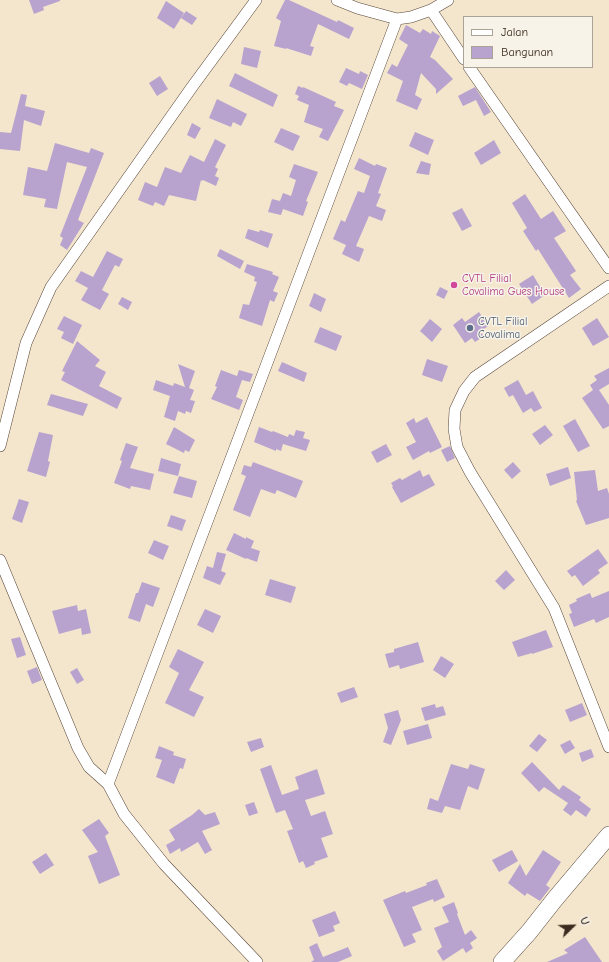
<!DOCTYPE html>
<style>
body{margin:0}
#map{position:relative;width:609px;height:962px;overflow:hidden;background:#f4e5cd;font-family:"Comic Neue",sans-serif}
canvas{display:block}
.legend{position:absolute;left:463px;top:16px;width:130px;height:52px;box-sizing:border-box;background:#f7f3e8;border:1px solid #aca397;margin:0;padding:5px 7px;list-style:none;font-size:12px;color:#3b2a1e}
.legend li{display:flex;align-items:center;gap:8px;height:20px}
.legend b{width:20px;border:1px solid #aca397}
.north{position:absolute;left:553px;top:906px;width:40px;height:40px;-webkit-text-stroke:3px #f7f3e8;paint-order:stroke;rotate:67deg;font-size:11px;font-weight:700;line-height:16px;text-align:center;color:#3b2a1e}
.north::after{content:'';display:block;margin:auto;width:14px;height:18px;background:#3b2a1e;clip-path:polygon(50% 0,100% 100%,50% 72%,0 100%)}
</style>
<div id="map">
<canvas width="609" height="962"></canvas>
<ul class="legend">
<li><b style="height:5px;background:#fff"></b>Jalan</li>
<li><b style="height:11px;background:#b8a3ce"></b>Bangunan</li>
</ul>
<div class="north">U</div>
</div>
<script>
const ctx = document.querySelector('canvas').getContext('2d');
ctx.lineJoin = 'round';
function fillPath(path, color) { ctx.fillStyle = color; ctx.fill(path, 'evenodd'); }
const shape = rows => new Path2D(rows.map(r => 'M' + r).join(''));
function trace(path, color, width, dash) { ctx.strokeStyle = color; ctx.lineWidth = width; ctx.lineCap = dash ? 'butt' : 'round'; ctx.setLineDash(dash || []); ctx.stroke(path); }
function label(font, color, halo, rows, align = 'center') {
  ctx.font = font + ' "Comic Neue",sans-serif'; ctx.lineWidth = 3; ctx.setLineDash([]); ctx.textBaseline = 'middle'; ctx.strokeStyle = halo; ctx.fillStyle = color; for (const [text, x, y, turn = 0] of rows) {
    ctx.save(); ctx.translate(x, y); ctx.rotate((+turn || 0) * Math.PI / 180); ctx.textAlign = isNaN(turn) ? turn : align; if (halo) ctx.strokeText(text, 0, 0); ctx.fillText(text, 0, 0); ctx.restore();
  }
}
fillPath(shape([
 [29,0,60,0,60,1,43,7,44,10,34,14],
 [285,0,289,0,337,22,338,20,354,28,349,39,318,24,310,46,314,47,311,56,286,48,286,49,274,46,281,21,276,18],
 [166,1,184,13,174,29,157,18],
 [186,11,197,18,192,25,181,18],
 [406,25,420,33,423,29,431,34,432,31,440,36,430,57,435,60,453,79,436,94,436,89,421,73,415,95,422,99,417,110,396,101,403,81,387,73,392,64,397,67,408,45,399,39],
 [244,47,261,51,257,68,241,64],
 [346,68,359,74,360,71,368,75,362,89,349,83,347,86,339,82],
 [235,73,278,95,273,107,229,86],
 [160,76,168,89,157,96,149,83],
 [298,86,303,88,303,87,336,102,334,106,344,110,328,141,319,137,323,129,304,122,309,105,297,100,299,96,295,94],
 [475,87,491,112,484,116,476,100,463,106,458,96],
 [21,94,27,95,25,106,45,111,41,126,24,120,20,151,0,149,0,132,11,133],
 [217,99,247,114,241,126,233,122,231,127,209,118],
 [192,123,201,128,195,139,187,135],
 [281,128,300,136,293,151,274,142],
 [415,132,434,140,428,155,409,146],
 [215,139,226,145,215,167,218,169,215,176,219,178,216,186,203,180,202,181,201,180,196,201,169,195,164,206,155,202,153,206,138,200,145,182,157,187,165,167,181,173,190,155,204,162],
 [494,140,501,153,481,165,474,153],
 [55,143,89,153,91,148,104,153,78,220,84,223,67,250,60,245,63,238,60,236,87,167,67,162,57,209,44,207,46,199,23,195,28,167,47,171],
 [359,158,375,166,376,164,387,168,378,193,381,194,376,206,386,210,382,221,369,216,356,246,364,249,359,262,342,254,346,245,333,239,341,220,345,222,358,191,364,193,370,176,354,169],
 [421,161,431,164,429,175,416,173],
 [294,164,318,172,306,201,308,202,303,216,283,209,281,215,268,212,272,199,280,201,283,193,291,196,296,180,289,177],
 [525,194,541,219,553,211,566,231,554,238,576,271,570,275,581,289,569,298,538,249,536,251,523,231,527,228,512,203],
 [462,208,472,226,462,231,452,213],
 [248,229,259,232,260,230,273,234,268,248,245,238],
 [220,249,244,261,240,269,217,256],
 [107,251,123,259,119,267,115,265,102,290,109,294,100,310,81,300,88,288,75,281,81,271,93,277],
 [247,264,273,272,272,274,279,277,273,291,278,293,274,302,270,300,262,326,239,318,243,304,249,305,257,282,254,281,255,277,244,272],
 [533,275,545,295,532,304,519,284],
 [440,287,448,291,444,299,436,295],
 [314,293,326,299,321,312,309,306],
 [122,297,132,302,128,310,118,304],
 [479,312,488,326,480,332,484,336,475,342,472,338,465,343,453,325,462,318,465,322],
 [64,316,82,325,73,344,61,338,64,332,57,329],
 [597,318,609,337,593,346,582,328],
 [430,319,442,329,432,342,420,331],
 [320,327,342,336,336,351,314,342],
 [77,341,100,360,95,366,106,372,99,386,122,398,117,409,61,380,65,372,62,371],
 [427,359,448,366,442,382,422,375],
 [282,362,307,373,304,382,278,371],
 [178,364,195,371,189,388,194,390,190,400,195,401,191,413,186,411,185,414,178,411,175,421,164,417,170,396,153,390,156,380,173,386,174,383,185,387],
 [609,368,609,384,599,390,609,405,609,426,603,429,582,398,593,390,590,385,597,380,594,376],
 [221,370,237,376,239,370,253,374,250,382,242,380,236,397,243,400,239,410,211,399,217,387,215,386],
 [518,380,526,395,533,391,542,408,534,412,531,408,523,413,513,395,509,397,504,388],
 [51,394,88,404,83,416,47,405],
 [427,417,442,447,430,453,429,451,413,460,406,447,416,442,406,423,414,418,416,423],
 [575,419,590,446,578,452,563,426],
 [545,425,553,435,540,445,532,434],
 [174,427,195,440,189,452,185,450,184,453,166,444],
 [259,427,272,432,273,431,288,437,289,434,294,436,296,430,305,432,303,438,310,440,306,451,283,444,281,451,276,449,276,451,254,442],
 [39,432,53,435,48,461,50,462,46,477,27,471],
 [126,443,138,447,130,468,154,474,150,490,131,486,130,489,114,483,122,461,120,460],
 [386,444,392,455,377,463,371,452],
 [450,446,455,458,447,462,441,450],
 [161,458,181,464,178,476,158,471],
 [253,462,303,481,296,498,277,490,275,494,261,489,250,517,233,510,246,476,241,474,244,465,251,467],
 [513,462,521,471,512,479,504,470],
 [568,467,571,478,550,486,546,474],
 [420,470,423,477,429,474,435,485,401,503,392,487,393,486,391,483,400,478,402,480],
 [595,470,598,491,607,488,609,494,609,518,586,525,576,501,577,500,574,472],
 [179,476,197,481,192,498,173,493],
 [19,499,29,502,22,523,12,519],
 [171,515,186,520,182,531,167,526],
 [234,533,246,539,246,537,254,541,251,548,260,551,257,562,246,558,246,559,226,550],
 [154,540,169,546,163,560,148,553],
 [598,549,608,563,598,570,600,573,583,586,575,575,572,577,567,571],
 [217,552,226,554,221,571,226,573,220,585,203,578,207,566,213,568],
 [506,570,515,580,504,590,495,581],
 [270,579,296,587,291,603,265,595],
 [142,582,160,588,153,607,146,604,140,622,128,618,136,593,138,593],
 [609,591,609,617,596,623,594,619,574,627,569,614,572,613,569,605,577,601,576,599,590,593,592,598],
 [77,605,78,611,86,609,91,633,82,635,81,628,59,634,52,611],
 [205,609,221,616,213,633,197,625],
 [546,630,553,647,532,654,532,653,518,657,512,642],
 [20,637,26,655,17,658,11,639],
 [418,642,424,662,400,669,399,665,389,668,385,654,394,652,394,649],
 [178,649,204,662,189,690,204,697,194,717,165,703,179,673,169,667],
 [441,656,454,664,445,678,433,670],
 [37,667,42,680,32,684,27,671],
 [77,668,84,680,77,684,70,672],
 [354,687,358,697,341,703,337,693],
 [582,703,587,715,570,722,565,710],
 [435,704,436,708,443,706,446,715,425,721,421,708],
 [398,710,401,720,391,745,383,742,388,728,384,714],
 [428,724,432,738,407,745,403,731],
 [539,734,547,740,537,752,529,746],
 [261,738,264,747,251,752,247,742],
 [570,740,575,748,565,754,560,745],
 [159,746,174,752,173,755,186,759,183,769,180,768,174,784,156,777,162,760,155,758],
 [591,749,594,757,582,762,579,753],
 [532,762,559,790,563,785,581,797,579,800,591,809,586,817,576,810,571,816,563,810,568,803,544,787,539,792,521,773],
 [451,764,468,769,470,764,485,769,478,790,468,786,460,810,445,806,442,813,427,809,430,798,438,801],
 [271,765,282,795,299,789,295,777,317,769,325,794,305,800,311,816,325,811,333,834,321,838,328,857,314,862,315,864,306,868,303,861,299,863,287,831,293,829,285,810,276,813,260,769],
 [254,802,258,813,249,816,245,805],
 [199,809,205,815,215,812,220,824,202,831,212,850,205,854,198,842,181,852,180,848,170,854,166,845,175,840,169,830,192,815],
 [99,819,109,833,105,836,120,875,99,884,88,856,98,852,82,830],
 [512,850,518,861,499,872,492,860],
 [543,850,561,862,546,885,550,888,540,901,527,893,525,896,508,883,520,864,526,876],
 [46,853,54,865,40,874,32,862],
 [437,879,445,897,434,902,433,899,412,907,422,930,412,934,416,942,404,947,383,900,405,891,406,893,427,885,426,883],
 [454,902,458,913,457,914,465,935,471,930,477,938,470,943,473,948,466,953,463,948,443,961,437,951,442,947,434,928,449,922,442,907],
 [335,911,340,923,333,926,335,931,319,937,312,920],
 [585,937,602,962,547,962,568,953,564,950],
 [317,943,323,957,348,947,352,956,338,962,311,962,314,960,309,947]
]), '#b8a3ce');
const minor = shape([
 [337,0,357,8,397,19,411,17,431,10,448,0],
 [431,10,464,59],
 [469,67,609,268],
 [609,286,475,377,464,391,455,410,454,429,457,447,470,472,554,608,609,747],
 [0,446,26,343,51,287,192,87,256,0],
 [0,560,78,748,89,767,108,784],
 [257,962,164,864,124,814,108,784,397,19]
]);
const primary = shape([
 [502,962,529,932,555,899,609,835]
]);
trace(minor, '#574638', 12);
trace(primary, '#574638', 18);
trace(minor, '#fff', 11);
trace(primary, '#fff', 17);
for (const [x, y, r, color] of [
 [454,285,4,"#d1479c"],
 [470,328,4,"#5c6f8a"]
]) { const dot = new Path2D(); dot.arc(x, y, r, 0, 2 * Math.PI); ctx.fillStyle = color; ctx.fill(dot); trace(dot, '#f7f3e8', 1.5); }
label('11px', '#b23c85', '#f7f3e8', [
 ["CVTL Filial",462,279],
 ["Covalima Gues House",462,292]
], 'left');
label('11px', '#4e5e75', '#f7f3e8', [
 ["CVTL Filial",478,322],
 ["Covalima",478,335]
], 'left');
</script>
